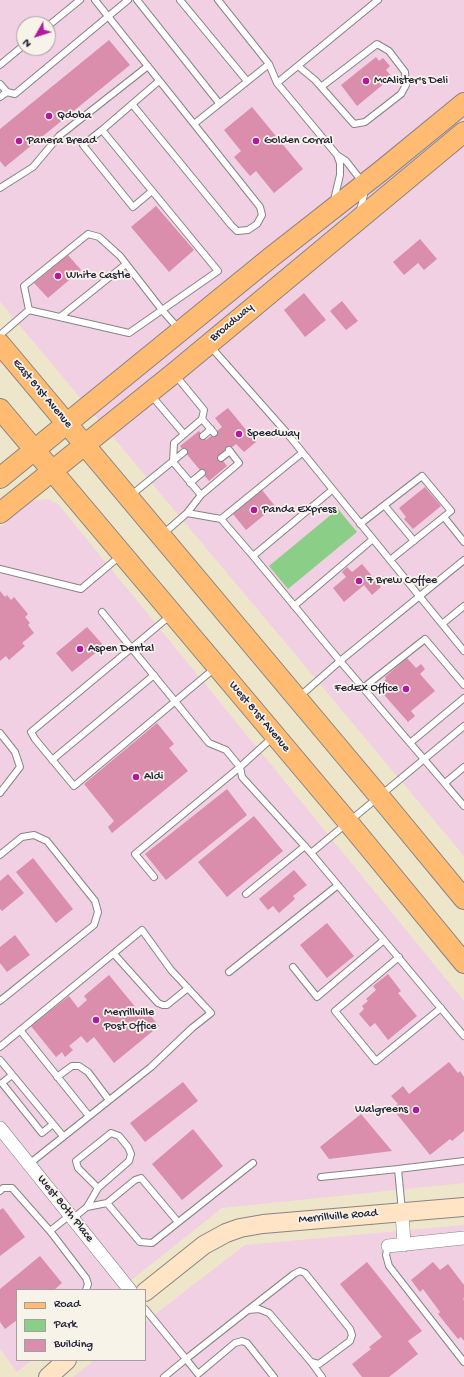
<!DOCTYPE html>
<style>
body{margin:0}
#map{position:relative;width:464px;height:1377px;overflow:hidden;background:#ede6cb;font-family:"Gochi Hand",sans-serif}
canvas{display:block}
.legend{position:absolute;left:16px;top:1289px;width:130px;height:72px;box-sizing:border-box;background:#f7f3e8;border:1px solid #a29fa3;margin:0;padding:5px 7px;list-style:none;font-size:12px;color:#22223b}
.legend li{display:flex;align-items:center;gap:8px;height:20px}
.legend b{width:20px;border:1px solid #a29fa3}
.north{position:absolute;left:16px;top:16px;width:40px;height:40px;box-sizing:border-box;background:#f7f3e8;border:1px solid #a29fa3;border-radius:50%;rotate:231deg;font-size:11px;font-weight:700;line-height:16px;text-align:center;color:#22223b}
.north::after{content:'';display:block;margin:auto;width:14px;height:18px;background:#b5179e;clip-path:polygon(50% 0,100% 100%,50% 72%,0 100%)}
</style>
<div id="map">
<canvas width="464" height="1377"></canvas>
<ul class="legend">
<li><b style="height:5px;background:#febb71"></b>Road</li>
<li><b style="height:11px;background:#8ace87"></b>Park</li>
<li><b style="height:11px;background:#db8dac"></b>Building</li>
</ul>
<div class="north">N</div>
</div>
<script>
const ctx = document.querySelector('canvas').getContext('2d');
ctx.lineJoin = 'round';
function fillPath(path, color) { ctx.fillStyle = color; ctx.fill(path, 'evenodd'); }
const shape = rows => new Path2D(rows.map(r => 'M' + r).join(''));
function trace(path, color, width, dash) { ctx.strokeStyle = color; ctx.lineWidth = width; ctx.lineCap = dash ? 'butt' : 'round'; ctx.setLineDash(dash || []); ctx.stroke(path); }
function label(font, color, halo, rows, align = 'center') {
  ctx.font = font + ' "Gochi Hand",sans-serif'; ctx.lineWidth = 3.5; ctx.setLineDash([]); ctx.textBaseline = 'middle'; ctx.strokeStyle = halo; ctx.fillStyle = color; for (const [text, x, y, turn = 0] of rows) {
    ctx.save(); ctx.translate(x, y); ctx.rotate((+turn || 0) * Math.PI / 180); ctx.textAlign = isNaN(turn) ? turn : align; if (halo) ctx.strokeText(text, 0, 0); ctx.fillText(text, 0, 0); ctx.restore();
  }
}
fillPath(shape([
 [0,0,464,0,464,856,0,302],
 [24,24,48,24,48,48,24,48],
 [48,499,58,504,464,1001,464,1183,222,1208,119,1290,17,1290,17,1360,32,1360,17,1372,0,1349,0,527,32,501],
 [464,1225,464,1377,73,1377,95,1360,145,1360,145,1322,245,1245]
]), '#f1d0e3');
fillPath(shape([
 [338,509,357,532,288,589,269,566]
]), '#8ace87');
fillPath(shape([
 [109,40,130,65,5,167,0,161,0,129],
 [376,57,379,61,383,58,390,66,386,70,392,77,357,106,341,85],
 [252,107,303,169,274,193,256,171,250,176,234,157,241,151,224,130],
 [156,206,194,250,169,272,131,227],
 [420,239,437,259,424,270,418,263,404,275,393,262],
 [68,255,81,270,48,298,34,283],
 [304,293,326,320,305,337,284,310],
 [342,301,358,321,346,330,330,311],
 [228,408,256,442,244,452,236,444,220,457,227,466,209,481,180,446,199,431,206,440,222,427,215,418],
 [425,487,441,506,413,529,404,519,406,517,399,508],
 [262,490,275,506,246,530,233,514],
 [362,564,381,587,372,595,364,585,344,602,333,588,346,577,342,572,347,567,352,572],
 [0,591,5,597,7,595,11,600,14,597,28,614,25,617,30,623,28,625,34,633,22,643,25,646,9,660,6,656,0,661],
 [87,627,104,646,72,672,56,653],
 [407,658,416,668,421,664,425,669,420,674,435,691,411,711,415,716,408,722,378,688,386,679,385,677],
 [157,723,174,744,169,748,188,771,112,833,108,827,114,821,84,784],
 [227,789,247,815,166,880,145,854],
 [254,816,283,851,227,897,198,862],
 [33,858,73,909,56,923,16,872],
 [294,870,307,885,293,896,295,899,279,913,273,906,268,910,259,899],
 [8,874,24,893,2,911,0,909,0,881],
 [327,923,354,956,327,978,300,945],
 [15,935,30,955,7,972,0,963,0,947],
 [388,974,401,991,398,993,417,1016,388,1040,375,1023,370,1027,359,1014,364,1009,362,1006,368,1001,366,999,376,990,373,986],
 [109,975,141,1014,146,1010,159,1026,114,1063,94,1037,87,1043,81,1036,69,1046,73,1050,65,1057,62,1052,56,1057,31,1026,69,996,78,1008,87,1000,84,996],
 [449,1062,458,1073,460,1071,464,1077,464,1131,452,1141,450,1139,430,1155,392,1108,398,1104,391,1096,403,1086,409,1094],
 [183,1082,198,1101,145,1142,130,1123],
 [361,1114,392,1151,329,1159,320,1147],
 [193,1129,223,1166,182,1200,152,1164],
 [3,1208,25,1237,0,1256,0,1210],
 [40,1256,62,1283,54,1290,17,1290,17,1320,5,1329,0,1322,0,1289],
 [367,1262,422,1331,408,1341,418,1354,389,1377,362,1377,352,1364,371,1349,369,1347,382,1337,340,1284],
 [433,1262,440,1270,448,1264,464,1285,464,1298,463,1299,464,1300,464,1341,461,1337,458,1339,438,1314,440,1312,423,1289,420,1292,411,1280]
]), '#db8dac');
const lane = shape([
 [95,0,194,124,269,64],
 [137,0,219,103],
 [180,0,247,81],
 [218,0,269,64,277,83,337,155,340,163,340,175,334,200],
 [48,26,80,0],
 [0,65,24,45],
 [298,66,315,80,354,124,365,122,401,94,406,85,405,72,389,51,377,44,321,87],
 [277,83,378,0],
 [0,84,7,92,15,94,128,0],
 [0,97,7,92],
 [132,104,231,225,237,231,248,230,257,224,262,215,260,207,194,124],
 [102,130,83,145,133,207,152,191],
 [337,155,346,161,364,184,364,195,360,210],
 [0,188,33,167,59,136,148,66],
 [29,310,24,286,88,234,99,237,120,256,162,310,178,328],
 [60,317,126,264],
 [0,335,29,310,129,333,218,271,102,130,159,81],
 [210,346,286,432,464,651],
 [176,376,204,410,202,419,174,443,173,462,201,495,187,513,221,519,253,556,332,490],
 [150,394,184,434],
 [202,419,214,433],
 [203,436,211,429],
 [221,458,230,451],
 [190,483,202,473],
 [201,495,239,463,229,450],
 [130,496,184,452],
 [385,506,414,541],
 [444,517,464,542],
 [221,519,302,453],
 [360,524,422,476,451,511,390,560],
 [163,534,187,513],
 [253,556,340,661,464,806],
 [0,569,81,589,120,556],
 [294,606,373,539],
 [102,612,209,743,226,750,240,767,273,737],
 [171,615,31,732,35,739,74,786,215,668],
 [442,624,464,606],
 [363,688,425,639,464,685],
 [299,697,340,661,464,560],
 [0,733,15,752,20,767,0,793],
 [410,743,464,698],
 [52,760,154,675],
 [240,767,242,777,311,853,464,1036],
 [445,783,464,767],
 [311,853,464,726],
 [0,855,22,837,34,835,47,841,95,901,98,912,94,925,0,1001],
 [154,877,135,854,240,767],
 [246,894,305,846],
 [114,954,158,1003,163,1005,167,1005,188,988],
 [399,957,335,1011,376,1061,441,1008],
 [293,967,317,997,384,940],
 [229,972,338,885],
 [20,1030,89,1116],
 [0,1047,142,930,171,970,211,1013,192,1028,151,1067,29,1164],
 [0,1060,63,1136],
 [12,1075,2,1083,42,1133,53,1124],
 [57,1077,72,1066,79,1066,88,1072,109,1100],
 [321,1177,398,1169],
 [0,1191,3,1188,12,1188,50,1231],
 [107,1203,140,1242,152,1243,253,1163],
 [87,1207,107,1203,135,1180,141,1178,178,1222],
 [402,1211,398,1169,464,1161],
 [70,1215,50,1231,86,1278,88,1284,86,1290],
 [72,1219,87,1207,98,1188,129,1161,131,1154,128,1147,119,1136,111,1133,76,1161,78,1168,98,1188],
 [388,1246,386,1255,389,1266,464,1362],
 [145,1309,186,1359,248,1310,294,1274,300,1271,305,1273,350,1329,352,1335,350,1341,319,1364,311,1362,269,1313,259,1309,248,1310],
 [311,1362,322,1377],
 [164,1377,186,1359,198,1374,235,1343,242,1341,247,1343,274,1377]
]);
const street = shape([
 [0,1128,130,1290],
 [402,1212,404,1245],
 [388,1246,464,1238]
]);
const secondary = shape([
 [145,1292,204,1245,226,1233,240,1228,263,1224,464,1207],
 [48,1377,67,1360]
]);
const primary = shape([
 [0,344,379,796,464,899],
 [0,409,348,822,464,963],
 [0,478,270,258,381,171,464,103],
 [0,513,174,373,464,132]
]);
trace(lane, '#888483', 8);
trace(street, '#888483', 14);
trace(secondary, '#888483', 20);
trace(primary, '#888483', 22);
trace(lane, '#fff', 6);
trace(street, '#fff', 13);
trace(secondary, '#ffe4c6', 18);
trace(primary, '#febb71', 20);
for (const [x, y, r, color] of [
 [366,81,4,"#b5179e"],
 [49,116,4,"#b5179e"],
 [19,141,4,"#b5179e"],
 [256,141,4,"#b5179e"],
 [58,276,4,"#b5179e"],
 [239,434,4,"#b5179e"],
 [254,510,4,"#b5179e"],
 [359,581,4,"#b5179e"],
 [80,649,4,"#b5179e"],
 [406,689,4,"#b5179e"],
 [136,777,4,"#b5179e"],
 [96,1020,4,"#b5179e"],
 [416,1110,4,"#b5179e"]
]) { const dot = new Path2D(); dot.arc(x, y, r, 0, 2 * Math.PI); ctx.fillStyle = color; ctx.fill(dot); trace(dot, '#f7f3e8', 1.5); }
label('12px', '#22223b', '#f7f3e8', [
 ["McAlister's Deli",374,81],
 ["Qdoba",57,116],
 ["Panera Bread",27,141],
 ["Golden Corral",264,141],
 ["White Castle",66,276],
 ["Speedway",247,434],
 ["Panda Express",262,510],
 ["7 Brew Coffee",367,581],
 ["Aspen Dental",88,649],
 ["FedEx Office",398,689,"right"],
 ["Aldi",144,777],
 ["Merrillville",104,1013],
 ["Post Office",104,1027],
 ["Walgreens",408,1110,"right"]
], 'left');
label('12px', '#22223b', '#f7f3e8', [
 ["Broadway",232,323,-40],
 ["East 81st Avenue",42,394,50],
 ["West 81st Avenue",259,717,50],
 ["West 80th Place",65,1209,51],
 ["Merrillville Road",338,1217,-5]
]);
</script>
